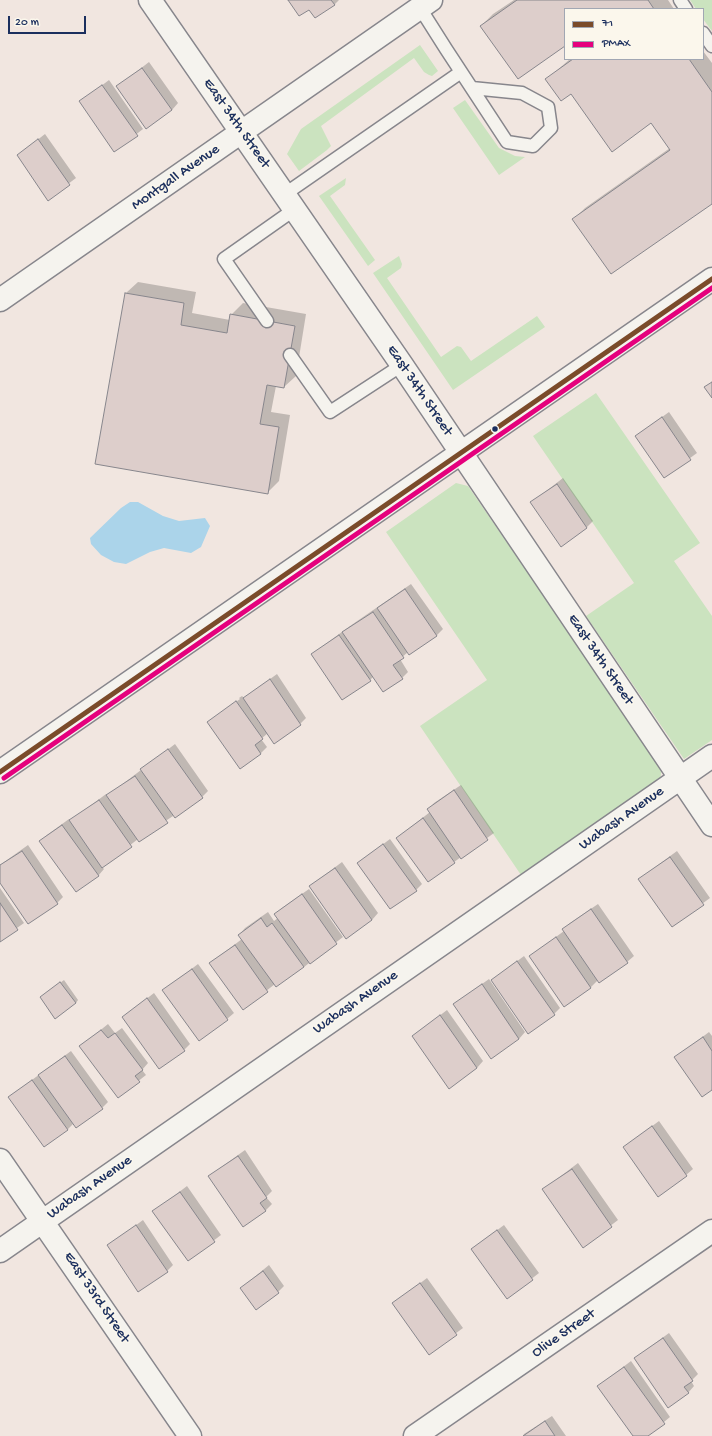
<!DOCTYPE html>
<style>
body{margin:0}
#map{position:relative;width:712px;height:1436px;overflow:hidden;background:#f1e6e0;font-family:"Gochi Hand",sans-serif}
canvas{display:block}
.legend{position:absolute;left:564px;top:8px;width:140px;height:52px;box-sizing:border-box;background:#fbf7ec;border:1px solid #a1a7b3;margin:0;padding:5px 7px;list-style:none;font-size:12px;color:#1b2f5e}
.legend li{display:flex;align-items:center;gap:8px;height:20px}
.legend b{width:20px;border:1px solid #a1a7b3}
.scale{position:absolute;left:8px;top:16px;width:78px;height:18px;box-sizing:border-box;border:2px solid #1b2f5e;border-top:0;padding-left:5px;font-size:12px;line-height:14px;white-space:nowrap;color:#1b2f5e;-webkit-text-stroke:3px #fbf7ec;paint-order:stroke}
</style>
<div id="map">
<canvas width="712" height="1436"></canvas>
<ul class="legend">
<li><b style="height:5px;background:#7a4b2a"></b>71</li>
<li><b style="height:5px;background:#e5007d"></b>PMAX</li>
</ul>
<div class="scale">20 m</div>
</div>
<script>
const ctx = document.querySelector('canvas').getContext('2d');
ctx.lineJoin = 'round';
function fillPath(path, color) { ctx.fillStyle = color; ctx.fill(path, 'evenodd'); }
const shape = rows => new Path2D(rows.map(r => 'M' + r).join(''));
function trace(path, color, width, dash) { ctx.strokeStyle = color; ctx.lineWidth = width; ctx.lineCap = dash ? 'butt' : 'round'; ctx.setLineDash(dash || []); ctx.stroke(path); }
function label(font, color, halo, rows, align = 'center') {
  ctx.font = font + ' "Gochi Hand",sans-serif'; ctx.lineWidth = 3; ctx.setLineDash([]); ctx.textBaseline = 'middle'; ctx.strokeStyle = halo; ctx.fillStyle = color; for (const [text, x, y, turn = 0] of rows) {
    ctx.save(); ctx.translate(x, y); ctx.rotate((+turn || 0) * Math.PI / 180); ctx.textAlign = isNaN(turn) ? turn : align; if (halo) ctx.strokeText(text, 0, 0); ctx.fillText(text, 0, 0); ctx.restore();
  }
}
fillPath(shape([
 [690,0,712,0,712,31,703,19,703,9,696,9],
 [420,45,438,71,432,76,429,75,424,72,414,58,321,126,331,146,327,150,299,171,287,154,301,129],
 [465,100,499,148,515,156,525,157,499,175,453,108],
 [346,178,345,185,330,196,375,260,368,266,319,196],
 [399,256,402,264,401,268,387,278,441,357,457,346,461,347,471,361,537,316,545,327,453,390,373,273],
 [596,393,700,543,674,561,712,616,712,740,684,759,586,616,634,583,533,436],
 [456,483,468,486,662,767,660,781,521,875,420,726,487,680,386,532]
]), '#cbe3bf');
fillPath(shape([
 [130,502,138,502,163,516,179,521,205,518,210,526,201,547,191,553,164,548,150,552,126,564,114,562,101,555,91,544,90,538,121,508]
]), '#abd4ea');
fillPath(shape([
 [289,0,339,0,334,5,309,9],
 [514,0,668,0,674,9,565,9,565,45,481,26,493,14],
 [703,51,712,63,712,202,574,219,585,208,670,148,651,122,571,92,547,79,570,59,703,59],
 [149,62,178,103,172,110,118,86],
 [109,80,143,129,115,151,80,102],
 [45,134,76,178,48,199,18,155],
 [138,282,196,292,192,313,230,320,231,315,243,303,306,314,296,376,284,387,276,386,271,412,290,415,279,481,267,493,126,293],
 [669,412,697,453,664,477,636,436],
 [563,478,593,521,586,528,532,502],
 [411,584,443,629,436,636,408,652,400,659,408,672,402,678,374,676,370,680,312,654,350,626],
 [277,674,306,718,300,724,268,733,261,739,267,747,260,754,208,722,240,699,239,698,242,696,244,698],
 [175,744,208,791,202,797,138,839,102,867,104,869,98,876,41,841,47,835,69,819,70,821,106,794,107,796],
 [461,785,494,833,428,881,397,838,430,812,428,810,434,803],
 [390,839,422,884,416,890,358,863],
 [28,845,63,897,57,903,0,882,0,865],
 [677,851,710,898,672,926,639,879],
 [342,862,378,913,372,920,310,886],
 [0,888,24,923,0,940],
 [309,889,343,937,304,967,275,984,243,1009,210,963,242,939,239,935,245,928,268,912,274,921,278,918,276,914,282,908],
 [598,904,634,956,627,962,599,981,598,980,591,987,564,1005,530,956,564,931,563,929,570,923],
 [524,956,560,1008,554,1014,492,980],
 [198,964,234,1013,227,1019,164,990],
 [489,979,525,1032,519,1039,454,1004],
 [64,980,78,1000,76,1003,41,997],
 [154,993,190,1044,184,1050,123,1017],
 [447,1010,483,1061,477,1068,413,1036],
 [108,1024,115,1033,122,1028,148,1063,142,1070,146,1075,118,1097,81,1046],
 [709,1032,712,1036,712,1088,676,1057],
 [71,1051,108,1102,102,1108,74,1123,67,1130,9,1097],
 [659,1121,693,1169,686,1175,624,1147],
 [245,1150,272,1191,266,1197,272,1204,265,1211,209,1176],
 [578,1163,618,1220,584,1246,544,1189],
 [187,1186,221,1235,188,1260,153,1212],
 [143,1220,173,1265,167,1271,108,1246],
 [504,1225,539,1273,507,1298,472,1249],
 [269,1265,284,1286,278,1292,241,1288],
 [427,1278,463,1328,429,1353,394,1303],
 [669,1333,698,1374,691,1381,694,1386,688,1393,635,1358],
 [631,1361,670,1417,647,1436,634,1436,598,1386],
 [552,1416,566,1436,523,1436,524,1434]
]), '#0003');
const building = shape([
 [288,0,331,0,335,5,315,18,309,10,299,16,288,0],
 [517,0,648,0,654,9,565,9,565,46,518,79,480,26,517,0],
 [573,59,689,59,712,92,712,204,611,274,572,219,670,150,651,123,612,152,571,94,561,101,545,79,573,59],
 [142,68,172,110,146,129,116,86,142,68],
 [102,85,138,136,114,152,79,101,102,85],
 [38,139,70,185,48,201,17,155,38,139],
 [125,293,184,303,181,325,227,333,230,314,295,326,284,388,267,385,260,424,279,427,268,494,95,464,125,293],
 [712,382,712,398,704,387,712,382],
 [662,417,691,460,664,478,635,436,662,417],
 [557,484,587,528,561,547,530,502,557,484],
 [405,589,437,636,409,655,377,608,405,589],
 [373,612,404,658,393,665,403,679,383,692,342,632,373,612],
 [339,635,371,681,342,700,311,654,339,635],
 [270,679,301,725,274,744,243,698,270,679],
 [236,701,263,739,255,745,261,754,240,769,207,722,236,701],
 [168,749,203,798,175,818,140,769,168,749],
 [135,776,168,823,139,842,106,795,135,776],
 [454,790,488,840,461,859,427,809,454,790],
 [99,800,132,847,102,868,69,820,99,800],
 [423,818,455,863,428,882,396,838,423,818],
 [62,825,99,876,76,892,39,841,62,825],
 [383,844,417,891,390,909,357,863,383,844],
 [22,851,58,904,28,924,0,883,0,865,22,851],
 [670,857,704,905,672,927,638,879,670,857],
 [335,868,372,920,346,939,309,886,335,868],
 [302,894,337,944,310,964,274,914,302,894],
 [0,903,18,930,0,942,0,903],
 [591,909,628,963,599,983,562,929,591,909],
 [261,918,267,927,272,923,304,967,276,987,238,935,261,918],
 [556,937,591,988,564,1007,529,956,556,937],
 [235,945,268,992,243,1010,209,963,235,945],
 [517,961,555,1015,528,1034,491,980,517,961],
 [192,969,228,1020,199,1041,162,990,192,969],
 [60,982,76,1003,55,1019,40,997,60,982],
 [482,984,519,1039,491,1059,453,1004,482,984],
 [147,998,185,1051,159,1069,122,1017,147,998],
 [440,1015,477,1068,449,1089,412,1036,440,1015],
 [101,1030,108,1038,115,1033,143,1070,135,1076,140,1082,118,1098,79,1046,101,1030],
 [703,1037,712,1051,712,1090,702,1097,674,1057,703,1037],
 [65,1056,103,1109,76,1128,38,1075,65,1056],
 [32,1080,68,1130,44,1147,8,1097,32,1080],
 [652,1126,687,1176,658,1197,623,1147,652,1126],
 [238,1156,267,1198,260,1203,266,1211,243,1227,208,1176,238,1156],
 [572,1169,612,1227,583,1248,542,1189,572,1169],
 [180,1192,215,1242,188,1261,152,1211,180,1192],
 [136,1225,168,1272,138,1292,107,1245,136,1225],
 [497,1230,533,1280,507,1299,471,1249,497,1230],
 [263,1271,279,1293,256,1310,240,1288,263,1271],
 [420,1283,457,1335,429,1355,392,1303,420,1283],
 [663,1338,693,1381,684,1387,689,1393,668,1408,634,1358,663,1338],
 [624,1367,665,1424,648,1436,633,1436,597,1386,624,1367],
 [545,1421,555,1436,523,1436,545,1421]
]);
fillPath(building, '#ddcecb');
trace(building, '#87868c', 1);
const lane = shape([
 [680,0,686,9],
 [420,8,446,49,507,142,533,146,551,128,548,107,522,93,472,88],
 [703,33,712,46],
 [285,194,461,72],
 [267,321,224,259,295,209],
 [290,355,330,412,402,365]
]);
const street = shape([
 [150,0,402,365,712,825],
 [0,300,431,0],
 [0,1160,190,1436],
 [0,1251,712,756],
 [415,1436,712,1231]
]);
const secondary = shape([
 [0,772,712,279]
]);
trace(lane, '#87868c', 15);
trace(street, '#87868c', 25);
trace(secondary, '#87868c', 25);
trace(lane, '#f5f3ee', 12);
trace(street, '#f5f3ee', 22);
trace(secondary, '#f5f3ee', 22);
trace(shape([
 [0,772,712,279]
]), '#7a4b2a', 5);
trace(shape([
 [4,778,712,288]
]), '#e5007d', 5);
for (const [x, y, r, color] of [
 [495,429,3.5,"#1b2f5e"]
]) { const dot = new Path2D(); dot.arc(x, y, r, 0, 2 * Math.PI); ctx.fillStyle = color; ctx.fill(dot); trace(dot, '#fbf7ec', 1.5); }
label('15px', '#1b2f5e', '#fbf7ec', [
 ["East 34th Street",236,124,55],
 ["Montgall Avenue",176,178,-35],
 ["East 34th Street",419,391,56],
 ["East 34th Street",600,660,56],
 ["Wabash Avenue",622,819,-35],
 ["Wabash Avenue",356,1003,-35],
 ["Wabash Avenue",90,1188,-35],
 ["East 33rd Street",96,1298,56],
 ["Olive Street",564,1334,-35]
]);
</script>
